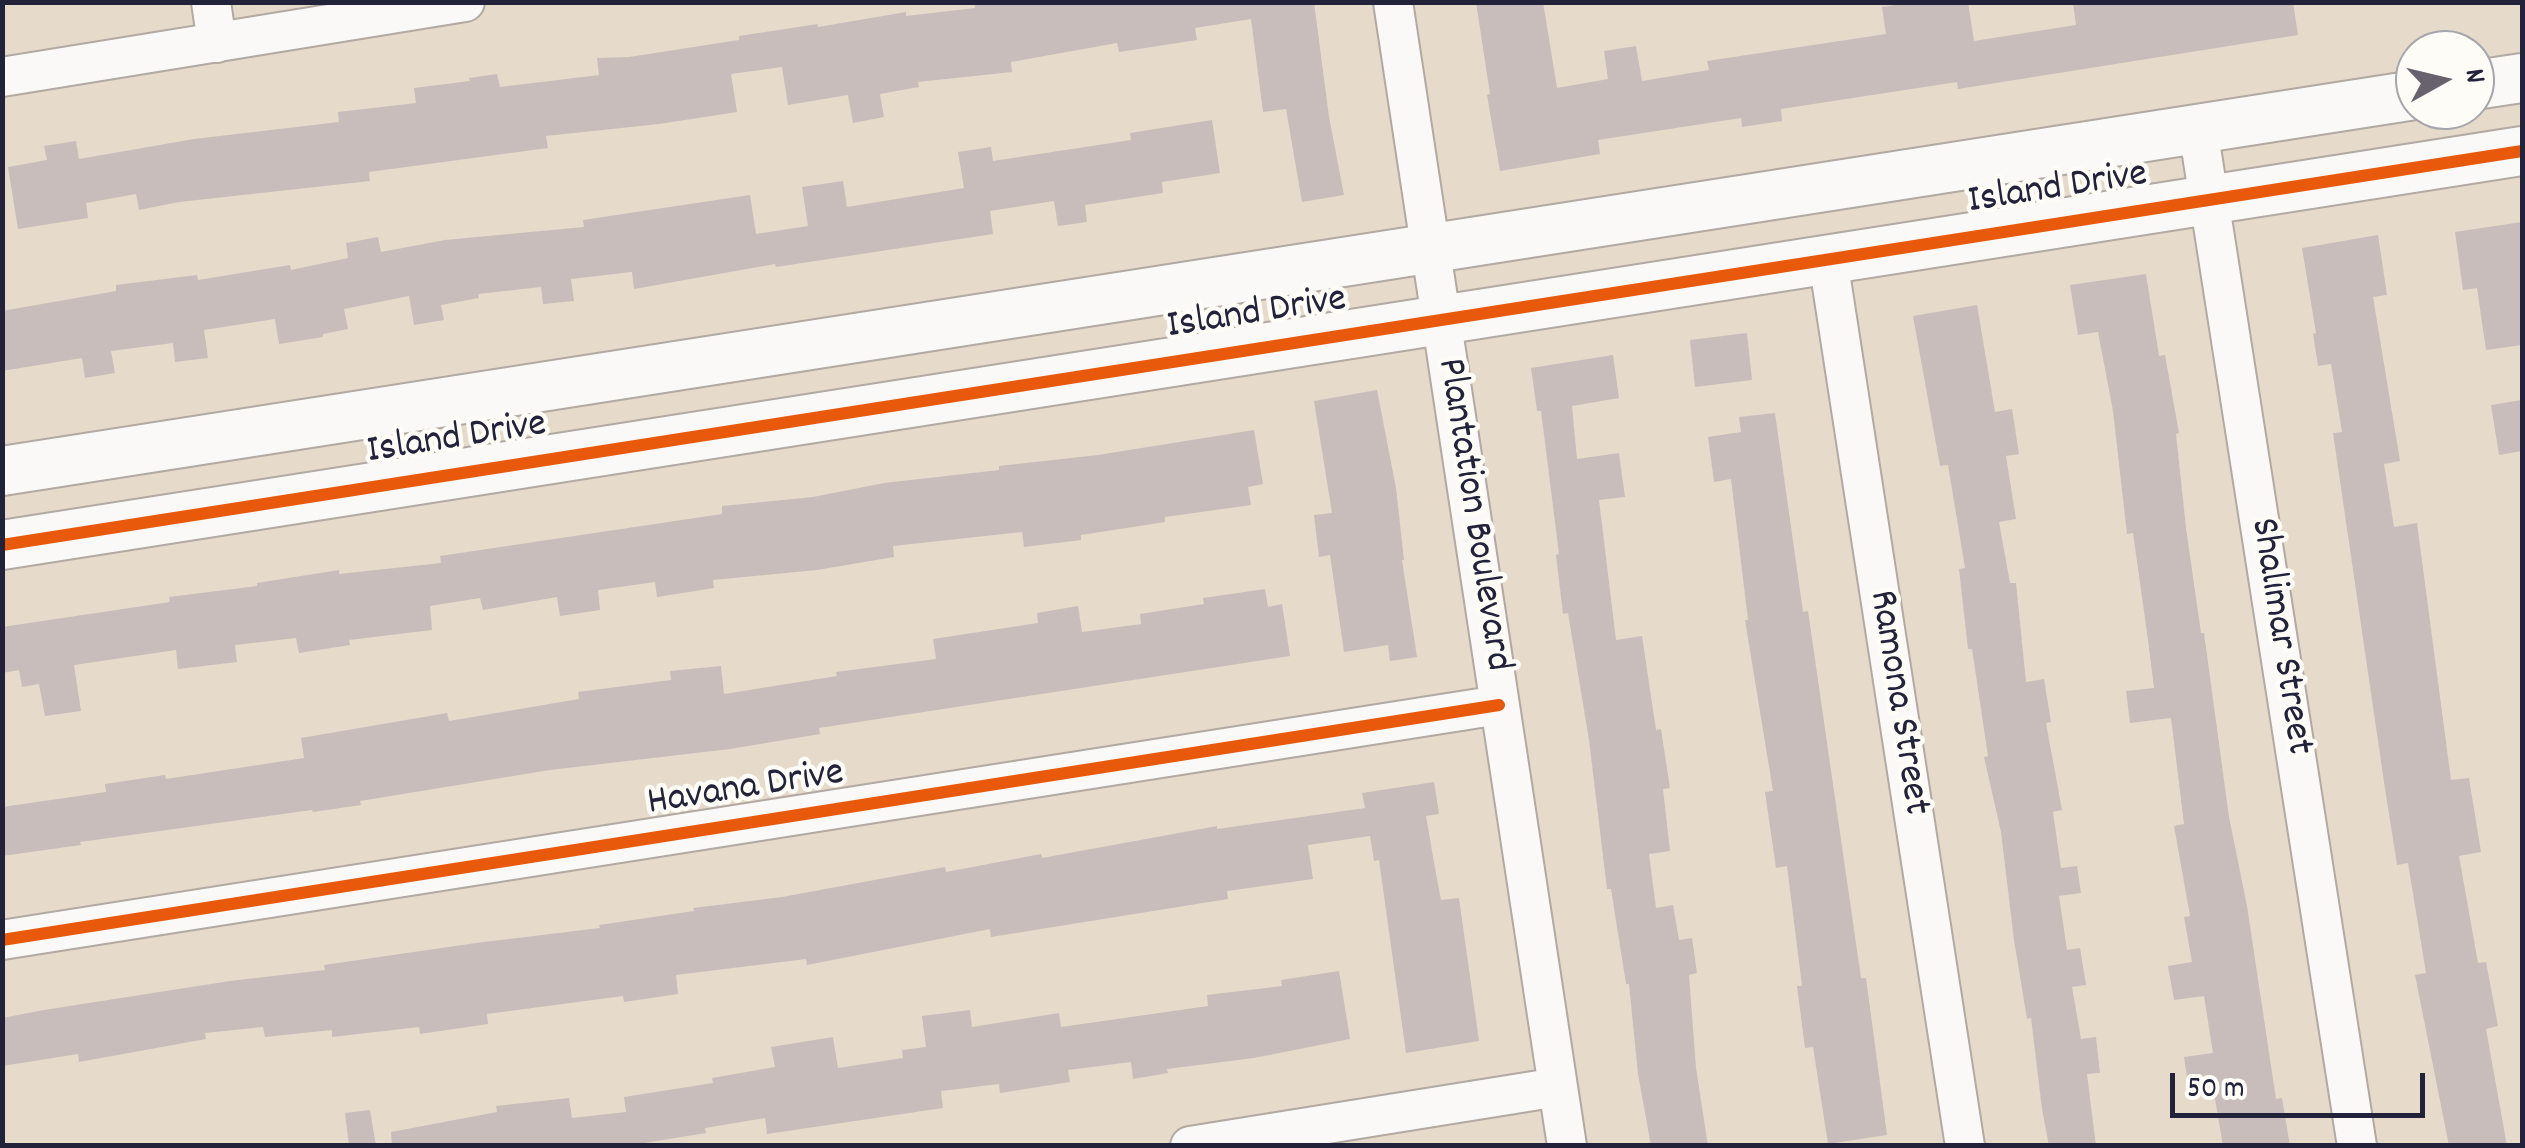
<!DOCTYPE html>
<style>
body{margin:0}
#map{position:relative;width:2525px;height:1148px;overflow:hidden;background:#e6daca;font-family:Dekko,sans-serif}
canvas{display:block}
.frame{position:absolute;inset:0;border:5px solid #22223b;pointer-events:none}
.north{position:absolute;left:2395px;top:30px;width:100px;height:100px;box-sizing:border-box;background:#fdfcf7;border:2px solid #a5a5ac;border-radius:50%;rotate:82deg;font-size:28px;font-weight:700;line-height:40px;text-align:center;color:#22223b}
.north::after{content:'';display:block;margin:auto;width:35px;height:45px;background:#67626d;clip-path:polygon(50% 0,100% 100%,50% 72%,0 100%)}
.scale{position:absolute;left:2170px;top:1073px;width:255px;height:45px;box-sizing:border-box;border:5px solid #22223b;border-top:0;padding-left:12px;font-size:30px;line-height:35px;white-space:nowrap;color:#22223b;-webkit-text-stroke:8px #fdfcf7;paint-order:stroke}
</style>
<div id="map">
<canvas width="2525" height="1148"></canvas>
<div class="frame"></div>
<div class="north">N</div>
<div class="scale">50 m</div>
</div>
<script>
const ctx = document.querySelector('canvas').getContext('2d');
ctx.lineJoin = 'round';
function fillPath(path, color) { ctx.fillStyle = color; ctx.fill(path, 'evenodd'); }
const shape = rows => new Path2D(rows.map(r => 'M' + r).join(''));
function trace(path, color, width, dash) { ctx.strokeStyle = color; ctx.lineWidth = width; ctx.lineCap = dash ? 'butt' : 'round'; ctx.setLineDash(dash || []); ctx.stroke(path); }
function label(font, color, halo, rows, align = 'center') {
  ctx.font = font + ' Dekko,sans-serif'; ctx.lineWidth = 9; ctx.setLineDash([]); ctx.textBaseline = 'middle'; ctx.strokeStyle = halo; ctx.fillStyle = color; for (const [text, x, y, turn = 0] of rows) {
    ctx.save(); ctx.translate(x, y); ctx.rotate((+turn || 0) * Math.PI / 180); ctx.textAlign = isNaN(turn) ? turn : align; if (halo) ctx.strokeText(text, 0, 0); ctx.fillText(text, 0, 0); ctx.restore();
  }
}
fillPath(shape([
 [974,2,1314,2,1329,117,1344,195,1302,202,1286,109,1263,112,1251,19,1195,28,1197,40,1119,52,1117,43,1011,62,1012,72,918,82,919,87,880,94,884,117,853,123,848,95,788,105,782,67,731,74,737,112,659,124,546,136,548,148,369,172,370,181,179,202,139,210,136,194,86,203,88,218,18,229,8,167,47,160,44,146,76,141,79,159,194,139,339,122,338,112,416,103,414,88,470,81,469,78,497,74,500,87,599,75,597,58,629,57,739,40,739,36,818,24,818,27,906,12,906,16,975,8],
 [1476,2,1543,2,1557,88,1608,79,1604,51,1636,46,1642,81,1709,70,1707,61,1886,34,1882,7,1914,2,1968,2,1974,41,2076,25,2073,2,2293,2,2298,35,1958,89,1957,82,1781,109,1782,121,1742,127,1741,118,1598,140,1600,154,1500,171,1487,95,1490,94],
 [1212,120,1220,173,1162,182,1163,193,1085,205,1087,222,1058,226,1054,201,990,211,993,234,776,267,775,264,634,289,632,272,571,279,574,301,543,304,541,287,478,294,479,298,441,305,444,320,414,325,409,296,344,309,348,329,323,334,323,337,279,344,275,319,204,330,208,358,175,362,173,343,111,351,115,373,85,378,82,358,2,371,2,311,116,291,116,285,197,275,198,280,290,265,291,270,348,258,346,243,378,237,381,252,445,240,584,227,583,220,750,195,756,234,808,226,802,187,843,181,847,207,964,188,958,152,991,147,993,161,1131,140,1130,133],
 [2522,222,2522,345,2486,350,2477,288,2463,290,2455,232],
 [2378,235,2387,295,2373,297,2400,461,2384,464,2394,527,2417,523,2451,780,2469,778,2481,852,2459,856,2478,963,2486,962,2498,1026,2486,1029,2507,1146,2449,1146,2415,975,2426,973,2408,863,2397,865,2384,782,2333,433,2342,432,2331,364,2318,366,2313,334,2316,333,2302,248],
 [2146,274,2159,356,2165,355,2179,433,2176,434,2186,528,2201,633,2204,633,2229,817,2247,906,2276,1099,2282,1098,2290,1146,2223,1146,2213,1087,2189,1091,2184,1057,2213,1053,2204,996,2174,1000,2168,966,2192,962,2184,917,2190,916,2174,826,2184,824,2171,718,2130,723,2126,691,2154,688,2148,640,2133,533,2127,534,2113,411,2098,332,2078,335,2070,285],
 [1977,305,1995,412,2012,409,2019,454,2006,456,2016,519,1999,522,2010,583,2016,583,2026,682,2044,679,2051,722,2046,723,2062,810,2053,812,2061,868,2077,866,2081,893,2059,896,2067,950,2080,948,2086,985,2072,987,2081,1039,2096,1037,2100,1073,2087,1074,2096,1146,2049,1146,2042,1109,2031,1018,2027,1019,2014,940,2001,832,1984,757,1988,756,1972,649,1968,649,1959,569,1965,568,1948,465,1940,466,1913,316],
 [1747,333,1752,380,1695,387,1690,340],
 [1613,355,1619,398,1572,406,1577,459,1619,453,1625,497,1599,500,1616,640,1642,636,1656,730,1661,729,1670,788,1663,789,1670,851,1649,854,1656,908,1673,905,1679,940,1692,938,1697,973,1689,975,1696,1068,1708,1146,1651,1146,1638,1074,1629,984,1626,984,1611,889,1607,889,1589,740,1568,613,1563,614,1556,555,1559,554,1541,411,1537,411,1531,368],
 [1377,390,1396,488,1404,560,1402,560,1417,657,1390,661,1388,645,1344,652,1330,555,1319,557,1314,515,1332,513,1314,401],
 [2522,400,2522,451,2499,455,2491,405],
 [1775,413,1803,612,1808,611,1861,978,1866,978,1887,1135,1828,1144,1813,1047,1805,1048,1797,986,1802,986,1787,866,1776,868,1765,792,1773,791,1745,620,1748,620,1731,479,1714,482,1708,437,1741,432,1739,417],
 [1254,430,1263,484,1248,487,1251,505,1165,517,1165,522,1081,535,1081,540,1024,547,1022,532,893,546,894,557,817,570,713,580,714,588,657,597,655,582,598,590,600,610,560,616,557,597,483,610,480,598,430,606,432,630,349,640,350,645,299,653,296,638,235,645,237,662,178,669,176,650,74,665,81,711,45,716,39,684,22,687,19,670,2,673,2,627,170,602,169,597,257,586,257,583,339,570,339,574,441,563,440,556,722,514,722,506,813,497,884,483,999,470,999,466,1098,455],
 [1265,589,1268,607,1282,604,1290,656,819,728,820,734,730,749,550,770,360,801,361,805,313,812,312,810,80,842,81,845,2,856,2,807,106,792,105,784,165,775,166,779,304,758,301,738,447,713,449,721,579,699,578,692,671,680,670,671,721,666,724,694,837,676,836,672,936,659,933,639,1038,623,1037,613,1078,606,1082,632,1141,624,1140,614,1204,604,1203,598],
 [1434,782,1439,814,1426,816,1436,874,1441,900,1459,898,1479,1041,1406,1053,1379,860,1374,861,1370,836,1308,845,1313,879,1227,891,1228,899,991,937,990,929,807,965,806,959,676,975,678,994,624,1002,623,996,487,1014,488,1024,420,1034,419,1027,332,1037,332,1030,265,1037,263,1027,205,1033,206,1039,79,1062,78,1054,2,1066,2,1018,44,1010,230,981,325,970,324,965,476,943,600,928,599,925,694,911,693,908,782,897,945,867,946,872,1041,854,1042,858,1217,826,1217,829,1365,808,1362,793],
 [1339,971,1350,1039,1254,1058,1167,1069,1168,1073,1133,1079,1131,1062,1068,1070,1070,1082,1000,1093,999,1084,941,1091,943,1108,767,1134,765,1118,705,1128,706,1133,626,1146,392,1146,391,1132,497,1112,496,1106,569,1098,572,1118,626,1112,624,1097,713,1083,712,1078,775,1067,771,1047,833,1037,838,1068,903,1058,902,1050,926,1047,922,1016,970,1010,972,1027,1059,1013,1061,1027,1208,1006,1207,995,1282,986,1281,980],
 [370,1110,376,1146,349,1146,345,1113]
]), '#c9bdbc');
const minor = shape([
 [211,2,217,43],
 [1393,2,1567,1146],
 [2,77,465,2],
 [2198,129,2357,1146],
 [1828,260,1965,1146],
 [2,940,1499,705],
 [1190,1146,1558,1087]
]);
const tertiary = shape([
 [2475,85,2522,78],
 [2,471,2415,95],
 [2,545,2522,151]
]);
trace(minor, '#b1a9a2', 42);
trace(tertiary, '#b1a9a2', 52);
trace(minor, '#fbf9f7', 38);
trace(tertiary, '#fbf9f7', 48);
trace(shape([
 [2,545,2522,151],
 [2,940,1499,705]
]), '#e8590c', 12);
label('40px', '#22223b', '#fdfcf7', [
 ["Island Drive",2058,191,-9],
 ["Island Drive",1257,316,-9],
 ["Island Drive",457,441,-9],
 ["Plantation Boulevard",1471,515,81],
 ["Shalimar Street",2278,637,81],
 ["Ramona Street",1896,703,81],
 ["Havana Drive",746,791,-9]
]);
</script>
